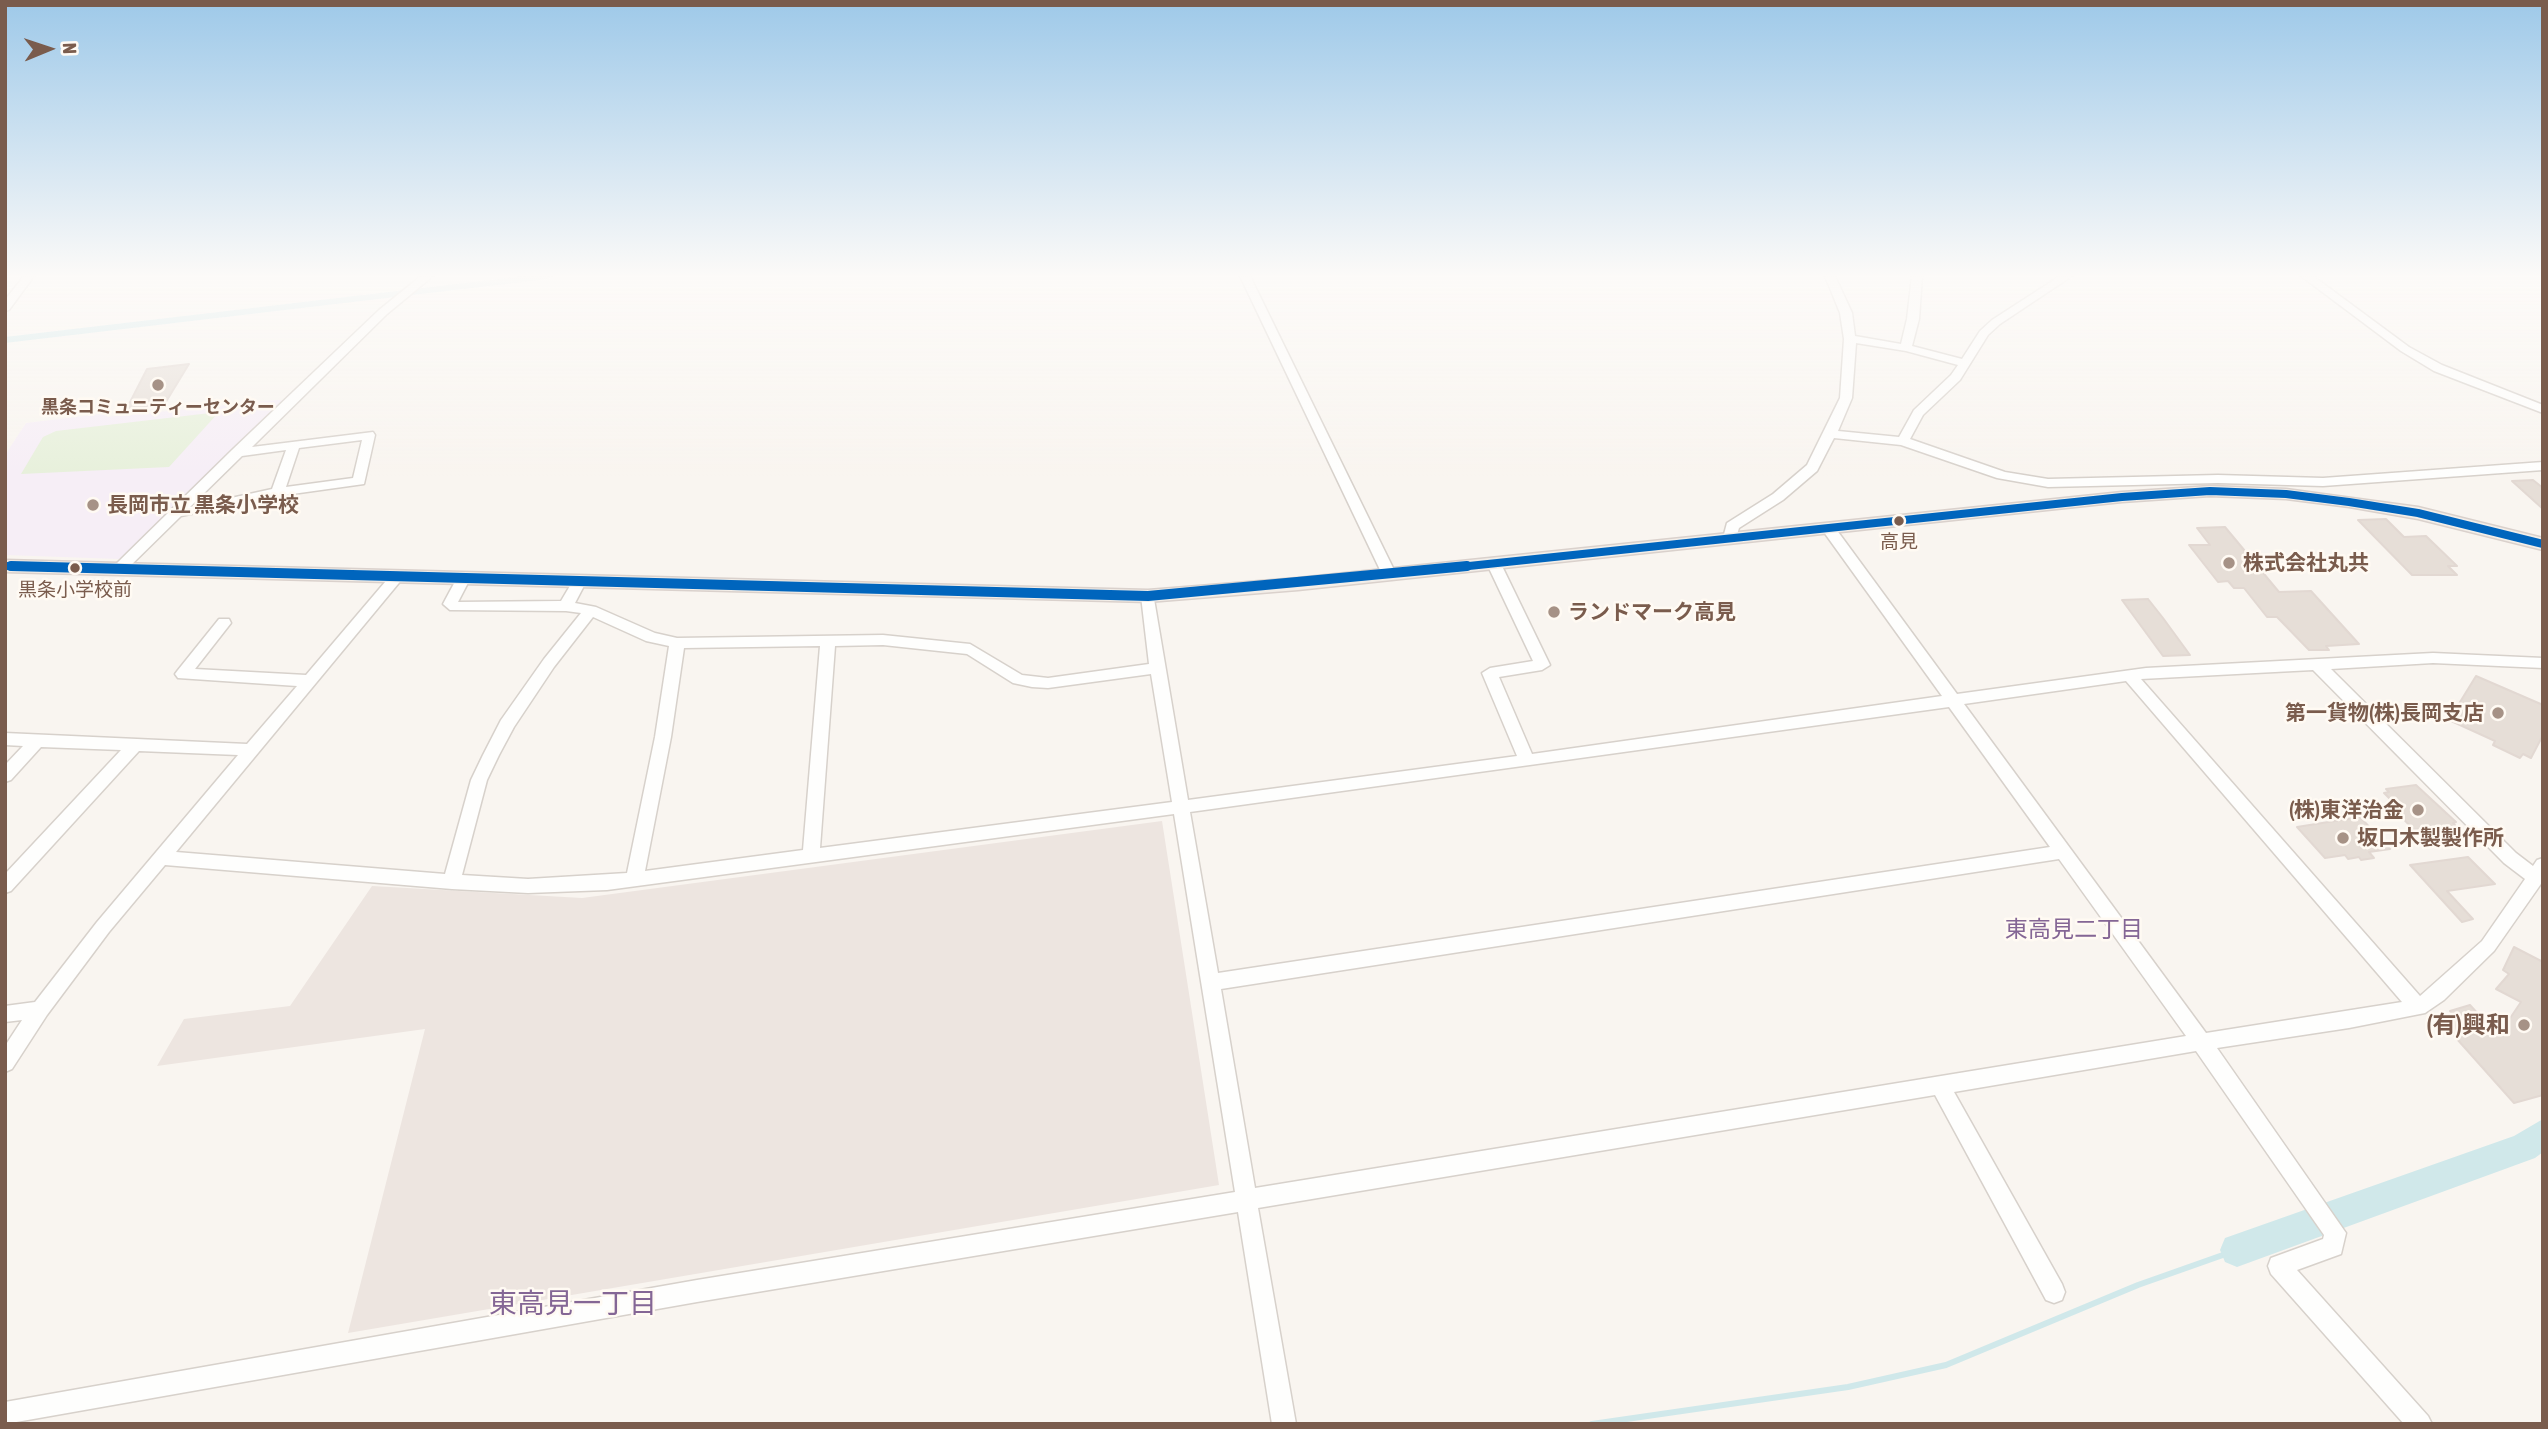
<!DOCTYPE html>
<meta charset="utf-8">
<style>
body{margin:0}
#map{position:relative;width:2548px;height:1429px;overflow:hidden;background:#f9f5f0;font-family:"Asap Condensed",sans-serif}
canvas{display:block}
.frame{position:absolute;inset:0;border:7px solid #7a5c4d;pointer-events:none}
.north{position:absolute;left:14px;top:14px;width:70px;height:70px;-webkit-text-stroke:5px #fffaf3;paint-order:stroke;rotate:88deg;font-size:19px;font-weight:700;line-height:28px;text-align:center;color:#7a5c4d}
.north::after{content:'';display:block;margin:auto;width:24px;height:32px;background:#7a5c4d;clip-path:polygon(50% 0,100% 100%,50% 72%,0 100%)}
</style>
<div id="map">
<canvas width="2548" height="1429"></canvas>
<div class="frame"></div>
<div class="north">N</div>
</div>
<script>
const ctx = document.querySelector('canvas').getContext('2d');
ctx.lineJoin = 'round';
function fillPath(path, color) { ctx.fillStyle = color; ctx.fill(path, 'evenodd'); }
const shape = rows => new Path2D(rows.map(r => 'M' + r).join(''));
function trace(path, color, width, dash) { ctx.strokeStyle = color; ctx.lineWidth = width; ctx.lineCap = dash ? 'butt' : 'round'; ctx.setLineDash(dash || []); ctx.stroke(path); }
function label(font, color, halo, rows, align = 'center') {
  ctx.font = font + ' "Asap Condensed","Noto Sans JP",sans-serif'; ctx.lineWidth = 5; ctx.setLineDash([]); ctx.textBaseline = 'middle'; ctx.strokeStyle = halo; ctx.fillStyle = color; for (const [text, x, y, turn = 0] of rows) {
    ctx.save(); ctx.translate(x, y); ctx.rotate((+turn || 0) * Math.PI / 180); ctx.textAlign = isNaN(turn) ? turn : align; if (halo) ctx.strokeText(text, 0, 0); ctx.fillText(text, 0, 0); ctx.restore();
  }
}
fillPath(shape([
 [1162,821,1219,1185,348,1333,425,1029,157,1066,184,1019,290,1006,372,886,582,898]
]), '#ede5e0');
fillPath(shape([
 [278,400,287,401,127,557,119,559,5,555,5,455,26,423,110,413,107,417]
]), '#f6eef6');
fillPath(shape([
 [219,412,169,467,21,474,43,437,56,431]
]), '#e7f0db');
trace(shape([
 [1592,1424,1848,1387,1946,1365,2138,1285,2237,1250]
]), '#d0e8ea', 6);
fillPath(shape([
 [525,276,553,276,548,279,5,343,5,337,525,276]
]), '#d0e8ea');
fillPath(shape([
 [2543,1119,2543,1152,2535,1158,2237,1267,2225,1262,2220,1250,2225,1238,2514,1136,2543,1119]
]), '#d0e8ea');
const building = shape([
 [189,364,164,405,126,410,147,369,189,364],
 [2533,480,2543,488,2543,509,2512,481,2533,480],
 [2386,519,2404,537,2426,536,2457,566,2448,566,2457,575,2412,575,2358,520,2386,519],
 [2225,527,2279,592,2311,591,2359,644,2326,646,2329,650,2309,650,2277,617,2267,617,2244,588,2234,588,2228,581,2218,582,2189,545,2210,545,2197,528,2225,527],
 [2148,599,2163,618,2190,655,2163,656,2122,600,2148,599],
 [2476,676,2543,705,2543,735,2531,758,2523,754,2520,758,2493,745,2495,741,2449,720,2476,676],
 [2416,785,2456,822,2453,823,2462,833,2431,839,2422,829,2414,830,2390,805,2395,804,2384,793,2389,792,2386,789,2416,785],
 [2360,817,2390,849,2369,852,2374,858,2361,860,2359,857,2348,859,2345,855,2325,858,2297,827,2360,817],
 [2468,857,2495,884,2447,891,2473,919,2462,922,2410,865,2468,857],
 [2514,947,2543,962,2543,1095,2514,1103,2440,1020,2456,1018,2450,1011,2470,1005,2498,1036,2521,1002,2496,989,2509,974,2503,970,2514,947]
]);
fillPath(building, '#e6ded7');
trace(building, '#e2d8d2', 2);
const minor = shape([
 [24,276,34,276,9,310,5,311,5,300,24,276],
 [421,276,433,276,387,314,252,447,373,432,375,435,364,484,278,496,181,516,124,572,114,572,112,569,114,566,232,450,379,310,421,276],
 [362,440,353,478,286,487,299,448,362,440],
 [286,450,272,489,190,507,242,456,286,450],
 [1240,276,1250,276,1396,574,1394,577,1389,579,1382,574,1240,276],
 [1825,276,1835,276,1852,313,1855,336,1901,344,1907,319,1912,276,1922,276,1919,319,1912,346,1962,359,1980,331,1992,320,2060,276,2072,276,2000,324,1988,335,1960,380,1923,415,1910,439,2005,472,2048,479,2218,475,2323,478,2543,462,2543,470,2323,486,2218,483,2048,487,1997,478,1901,445,1834,438,1817,471,1783,500,1739,528,1735,541,1725,541,1723,538,1727,523,1773,494,1807,465,1840,398,1844,339,1840,313,1825,276],
 [1856,343,1906,351,1958,365,1951,375,1914,410,1899,437,1838,431,1852,398,1856,343],
 [2301,276,2313,276,2409,347,2442,365,2543,405,2543,413,2434,371,2401,351,2301,276],
 [1828,524,1833,525,1957,694,2146,668,2433,653,2543,658,2543,668,2433,663,2331,669,2516,853,2533,866,2537,860,2543,858,2543,881,2494,951,2444,1000,2425,1013,2349,1028,2217,1048,2346,1233,2341,1254,2297,1270,2428,1416,2432,1424,2404,1424,2271,1274,2268,1266,2271,1258,2323,1239,2324,1235,2196,1051,1954,1092,2062,1284,2065,1292,2062,1300,2054,1303,2046,1300,1935,1095,1258,1208,1296,1424,1272,1424,1238,1212,697,1302,5,1424,5,1402,697,1280,1235,1192,1174,814,607,890,528,893,452,889,165,865,109,932,47,1015,12,1069,5,1072,5,1046,22,1020,5,1022,5,1006,35,1002,97,922,238,755,139,751,11,891,5,893,5,874,121,750,41,747,11,780,5,782,5,765,23,746,5,745,5,733,247,744,297,686,178,678,175,674,178,670,219,619,229,619,231,623,195,669,306,675,391,575,396,573,403,578,176,852,445,874,471,780,483,755,501,720,544,659,581,613,566,611,450,610,443,604,458,576,463,574,470,579,458,602,561,601,574,579,579,577,586,582,575,603,596,607,655,633,677,638,883,635,970,644,1022,675,1048,678,1149,664,1141,596,1148,591,1153,593,1188,800,1517,756,1482,673,1490,668,1533,661,1487,564,1494,559,1501,564,1550,665,1542,670,1499,677,1532,754,1942,696,1821,528,1828,524],
 [593,617,646,641,669,646,655,737,627,873,528,879,462,875,487,780,499,755,514,727,554,667,593,617],
 [883,645,967,654,1013,683,1032,687,1048,688,1151,674,1172,802,820,848,835,646,883,645],
 [820,646,803,850,645,871,671,737,684,648,820,646],
 [2313,670,2504,863,2525,879,2482,941,2420,996,2141,679,2313,670],
 [2126,681,2402,1002,2206,1033,1964,704,2126,681],
 [1949,707,2050,847,1218,973,1190,812,1949,707],
 [2059,859,2186,1036,1255,1188,1221,989,2059,859]
]);
const major = shape([
 [2210,486,2286,489,2418,507,2543,538,2543,550,2418,519,2349,507,2286,499,2210,496,2122,502,1298,590,1148,602,5,572,5,560,1148,590,1298,578,2122,492,2210,486]
]);
trace(minor, '#d7d1cb', 3);
trace(major, '#dad1cc', 3);
fillPath(minor, '#fefefd');
fillPath(major, '#f3eee8');
trace(shape([
 [5,566,78,568],
 [1450,568,2122,497,2210,491,2286,494,2349,502,2418,513,2543,544]
]), '#0065bd', 8);
trace(shape([
 [11,566,1148,596,1467,566]
]), '#0065bd', 10);
const sky = ctx.createLinearGradient(0, 0, 0, 476);
sky.addColorStop(0, '#9ec9e9');
sky.addColorStop(0.58, '#fcfaf8');
sky.addColorStop(1, '#fcfaf800');
ctx.fillStyle = sky;
ctx.fillRect(0, 0, 2548, 476);
for (const [x, y, r, color] of [
 [158,385,7,"#a69286"],
 [93,505,7,"#a69286"],
 [1899,521,6,"#7a5c4d"],
 [2229,563,7,"#a69286"],
 [75,568,6,"#7a5c4d"],
 [1554,612,7,"#a69286"],
 [2498,713,7,"#a69286"],
 [2418,810,7,"#a69286"],
 [2343,838,7,"#a69286"],
 [2524,1025,7,"#a69286"]
]) { const dot = new Path2D(); dot.arc(x, y, r, 0, 2 * Math.PI); ctx.fillStyle = color; ctx.fill(dot); trace(dot, '#fffaf3', 2.5); }
label('bold 18px', '#7a5c4d', '#fffaf3', [
 ["黒条コミュニティーセンター",158,407]
]);
label('19px', '#7a5c4d', '#fffaf3', [
 ["高見",1899,542],
 ["黒条小学校前",75,590]
]);
label('bold 21px', '#7a5c4d', '#fffaf3', [
 ["長岡市立 黒条小学校",107,505],
 ["株式会社丸共",2243,563],
 ["ランドマーク高見",1568,612],
 ["第一貨物(株)長岡支店",2484,713,"right"],
 ["(株)東洋治金",2404,810,"right"],
 ["坂口木製製作所",2357,838]
], 'left');
label('23px', '#846695', '#fffaf3', [
 ["東高見二丁目",2074,930]
]);
label('bold 24px', '#7a5c4d', '#fffaf3', [
 ["(有)興和",2510,1025]
], 'right');
label('28px', '#846695', '#fffaf3', [
 ["東高見一丁目",573,1304]
]);
</script>
